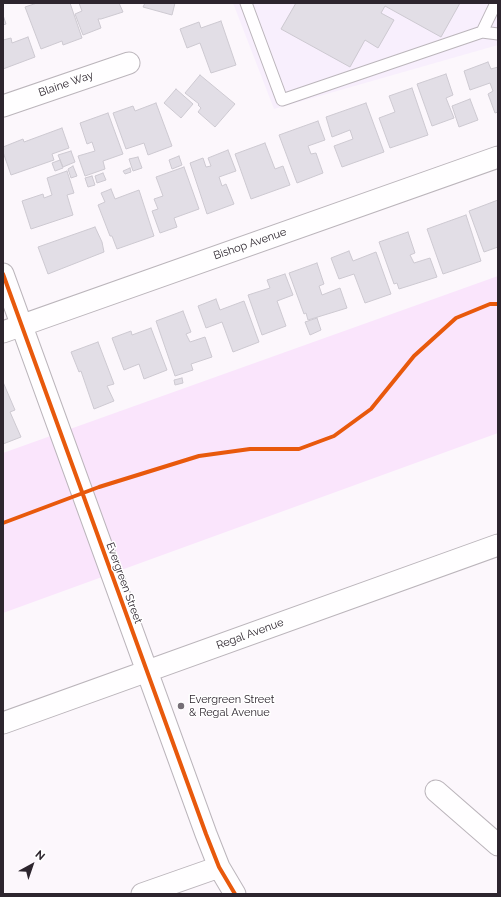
<!DOCTYPE html>
<style>
body{margin:0}
#map{position:relative;width:501px;height:897px;overflow:hidden;background:#fcf7fc;font-family:Raleway,sans-serif}
canvas{display:block}
.frame{position:absolute;inset:0;border:4px solid #2d252e;pointer-events:none}
.north{position:absolute;left:12px;top:845px;width:40px;height:40px;-webkit-text-stroke:3px #fff;paint-order:stroke;rotate:40deg;font-size:11px;font-weight:700;line-height:16px;text-align:center;color:#2d252e}
.north::after{content:'';display:block;margin:auto;width:14px;height:18px;background:#2d252e;clip-path:polygon(50% 0,100% 100%,50% 72%,0 100%)}
</style>
<div id="map">
<canvas width="501" height="897"></canvas>
<div class="frame"></div>
<div class="north">N</div>
</div>
<script>
const ctx = document.querySelector('canvas').getContext('2d');
ctx.lineJoin = 'round';
function fillPath(path, color) { ctx.fillStyle = color; ctx.fill(path, 'evenodd'); }
const shape = rows => new Path2D(rows.map(r => 'M' + r).join(''));
function trace(path, color, width, dash) { ctx.strokeStyle = color; ctx.lineWidth = width; ctx.lineCap = dash ? 'butt' : 'round'; ctx.setLineDash(dash || []); ctx.stroke(path); }
function label(font, color, halo, rows, align = 'center') {
  ctx.font = font + ' Raleway,sans-serif'; ctx.lineWidth = 3; ctx.setLineDash([]); ctx.textBaseline = 'middle'; ctx.strokeStyle = halo; ctx.fillStyle = color; for (const [text, x, y, turn = 0] of rows) {
    ctx.save(); ctx.translate(x, y); ctx.rotate((+turn || 0) * Math.PI / 180); ctx.textAlign = isNaN(turn) ? turn : align; if (halo) ctx.strokeText(text, 0, 0); ctx.fillText(text, 0, 0); ctx.restore();
  }
}
fillPath(shape([
 [233,3,498,3,498,45,274,109]
]), '#f8effd');
fillPath(shape([
 [498,276,498,433,3,613,3,453]
]), '#fae5fc');
const building = shape([
 [37,3,70,3,82,38,63,45,62,41,41,49,25,7,37,3],
 [79,3,119,3,123,12,101,19,98,19,101,28,83,35,75,14,82,11,79,3],
 [145,3,175,3,172,15,143,7,145,3],
 [296,3,460,3,441,37,385,6,381,13,394,20,378,48,365,40,350,67,281,29,296,3],
 [3,15,6,24,3,25,3,15],
 [221,21,236,65,211,73,200,43,187,48,180,29,199,22,201,28,221,21],
 [28,37,35,57,3,69,3,40,11,38,12,43,28,37],
 [488,62,491,69,498,67,498,112,495,113,488,94,493,91,490,83,470,90,464,71,488,62],
 [446,74,453,95,446,98,454,118,432,126,417,84,446,74],
 [200,75,235,104,215,127,198,112,201,108,198,105,199,104,185,93,200,75],
 [412,88,428,135,390,148,379,118,395,112,389,96,412,88],
 [176,89,193,104,181,118,164,103,176,89],
 [470,99,478,120,459,127,452,106,470,99],
 [156,103,172,146,148,155,144,143,126,149,113,113,133,106,135,111,156,103],
 [366,103,384,152,342,167,334,146,353,139,350,130,332,137,326,117,366,103],
 [108,113,123,154,103,161,105,169,85,176,78,156,95,151,92,142,87,144,80,123,108,113],
 [318,121,325,140,308,146,311,154,316,153,323,173,297,183,279,135,318,121],
 [62,128,69,148,52,154,54,160,11,175,3,152,3,147,23,139,24,142,62,128],
 [265,143,275,169,283,166,290,185,251,199,235,154,265,143],
 [228,150,236,171,219,177,222,186,226,184,234,204,207,214,190,163,203,158,206,167,211,166,208,158,228,150],
 [71,151,75,162,63,167,58,155,71,151],
 [179,156,182,165,172,169,169,160,179,156],
 [138,157,142,168,133,171,129,159,138,157],
 [60,160,63,168,55,171,52,163,60,160],
 [73,166,77,176,71,178,68,169,73,166],
 [184,167,199,209,174,218,177,227,160,233,152,211,158,209,154,199,163,196,156,177,184,167],
 [130,168,131,172,125,174,123,171,130,168],
 [67,171,74,193,67,195,73,215,31,229,22,201,43,194,44,198,52,195,47,178,67,171],
 [103,173,106,180,97,183,95,176,103,173],
 [92,176,95,185,88,187,85,178,92,176],
 [111,189,115,199,139,190,154,236,117,249,112,236,110,236,98,205,105,202,101,193,111,189],
 [498,200,498,247,484,252,469,211,498,200],
 [466,215,481,261,443,274,427,229,466,215],
 [95,227,102,242,104,252,48,274,38,247,95,227],
 [408,232,415,253,410,255,414,263,430,258,437,277,399,289,397,283,394,284,379,242,408,232],
 [349,251,353,261,376,252,391,294,365,303,354,274,339,279,331,258,349,251],
 [317,263,324,284,319,286,322,295,340,288,347,308,308,320,306,313,304,314,289,273,317,263],
 [285,274,293,295,277,301,286,326,262,335,248,295,270,288,267,280,285,274],
 [216,299,220,310,244,301,259,342,233,352,222,322,206,328,198,306,216,299],
 [183,311,191,332,186,334,190,342,205,337,212,357,191,364,193,370,175,376,156,321,183,311],
 [317,318,321,330,310,335,305,322,317,318],
 [151,328,167,370,144,379,139,364,124,370,112,338,131,331,132,335,151,328],
 [98,342,114,384,107,386,114,401,94,409,81,371,79,372,71,352,98,342],
 [182,378,183,383,175,385,174,380,182,378],
 [3,382,15,410,10,412,21,437,3,444,3,382]
]);
fillPath(building, '#e2dee6');
trace(building, '#cdc9d1', 1);
const service = shape([
 [246,3,282,100,482,32,498,34],
 [482,32,496,3]
]);
const minor = shape([
 [3,106,129,63],
 [3,274,206,834,219,867,235,894],
 [3,332,498,157],
 [3,723,498,545],
 [436,791,498,845],
 [142,894,219,867]
]);
trace(service, '#bbb5bb', 13);
trace(minor, '#bbb5bb', 23);
trace(service, '#fffeff', 11);
trace(minor, '#fffeff', 21);
trace(shape([
 [3,274,206,834,219,867,235,894],
 [3,523,99,487,199,456,250,449,299,449,334,436,371,409,414,356,456,318,490,304,498,304]
]), '#e8590c', 4);
for (const [x, y, r, color] of [
 [181,706,4,"#756e76"]
]) { const dot = new Path2D(); dot.arc(x, y, r, 0, 2 * Math.PI); ctx.fillStyle = color; ctx.fill(dot); trace(dot, '#fff', 1.5); }
label('11px', '#2d252e', '#fff', [
 ["Blaine Way",66,84,-19],
 ["Bishop Avenue",250,244,-19],
 ["Evergreen Street",124,583,70],
 ["Regal Avenue",250,634,-20]
]);
label('11px', '#2d252e', '#fff', [
 ["Evergreen Street",189,700],
 ["& Regal Avenue",189,713]
], 'left');
</script>
